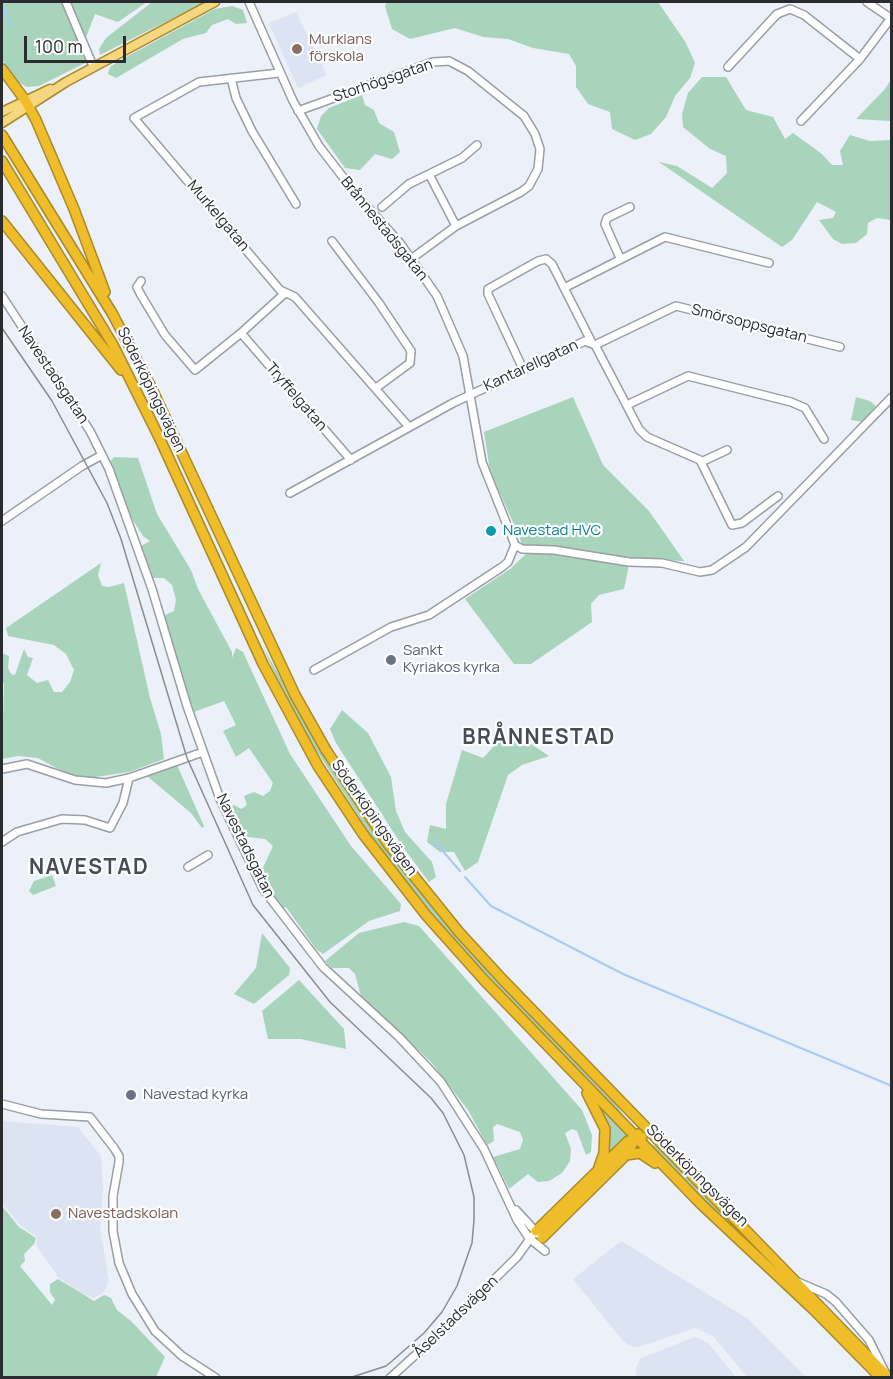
<!DOCTYPE html>
<meta charset="utf-8">
<style>
body{margin:0}
#map{position:relative;width:893px;height:1379px;overflow:hidden;background:#ecf0f8;font-family:Manrope,sans-serif}
canvas{display:block}
.frame{position:absolute;inset:0;border:3px solid #292b2e;pointer-events:none}
.scale{position:absolute;left:24px;top:36px;width:102px;height:27px;box-sizing:border-box;border:3px solid #292b2e;border-top:0;padding-left:8px;font-size:18px;line-height:21px;white-space:nowrap;color:#292b2e;-webkit-text-stroke:4px #fcfdff;paint-order:stroke}
</style>
<div id="map">
<canvas width="893" height="1379"></canvas>
<div class="frame"></div>
<div class="scale">100 m</div>
</div>
<script>
const ctx = document.querySelector('canvas').getContext('2d');
ctx.lineJoin = 'round';
function fillPath(path, color) { ctx.fillStyle = color; ctx.fill(path, 'evenodd'); }
const shape = rows => new Path2D(rows.map(r => 'M' + r).join(''));
function trace(path, color, width, dash) { ctx.strokeStyle = color; ctx.lineWidth = width; ctx.lineCap = dash ? 'butt' : 'round'; ctx.setLineDash(dash || []); ctx.stroke(path); }
function label(font, color, halo, rows, align = 'center') {
  ctx.font = font + ' Manrope,sans-serif'; ctx.lineWidth = 4.5; ctx.setLineDash([]); ctx.textBaseline = 'middle'; ctx.strokeStyle = halo; ctx.fillStyle = color; for (const [text, x, y, turn = 0] of rows) {
    ctx.save(); ctx.translate(x, y); ctx.rotate((+turn || 0) * Math.PI / 180); ctx.textAlign = isNaN(turn) ? turn : align; if (halo) ctx.strokeText(text, 0, 0); ctx.fillText(text, 0, 0); ctx.restore();
  }
}
fillPath(shape([
 [296,12,327,75,298,88,269,23],
 [2,1121,78,1127,101,1156,103,1187,100,1228,109,1281,103,1293,94,1298,81,1293,58,1277,36,1245,37,1237,20,1225,2,1203],
 [621,1241,748,1319,806,1377,747,1377,713,1336,695,1328,639,1347,631,1346,623,1341,573,1279],
 [695,1337,708,1343,736,1377,636,1377,636,1368,641,1358]
]), '#dce3f2');
fillPath(shape([
 [2,2,147,2,118,22,95,14,83,45,72,51,81,53,87,62,39,86,27,87,18,82,2,60],
 [152,2,205,2,100,55,99,49,106,38],
 [387,2,658,2,686,43,695,63,690,78,675,96,666,117,651,134,635,140,612,129,610,112,588,104,576,87,576,66,569,54,533,48,508,39,483,37,455,28,410,39,392,29,385,6],
 [232,6,243,10,247,23,236,24,228,19,212,25,206,33,183,39,116,78,108,74,110,67,126,57,215,9],
 [702,77,726,77,746,110,773,117,785,139,793,133,822,154,832,165,843,165,840,151,850,135,870,141,891,140,891,220,877,218,868,223,867,234,856,243,842,244,833,239,819,220,833,218,836,212,817,202,792,240,782,247,659,162,677,166,712,188,727,173,726,156,710,149,683,127,682,114,688,93],
 [891,80,891,121,856,119,885,89],
 [362,95,365,105,374,110,379,123,394,132,400,152,392,159,375,154,360,170,345,168,317,129,321,116,329,108],
 [573,397,603,465,649,511,684,561,630,560,624,589,599,595,591,604,592,622,531,664,514,664,465,599,510,569,525,555,520,538,490,471,484,432],
 [856,397,870,401,876,406,864,422,851,420],
 [114,457,138,458,157,514,191,570,198,589,232,652,232,658,236,648,243,652,290,754,351,846,401,904,400,911,369,921,323,954,316,949,286,907,282,909,260,874,273,846,265,839,248,837,241,832,229,807,234,805,241,809,247,805,244,796,254,792,263,796,270,791,273,783,249,748,236,757,223,731,236,725,224,701,194,712,163,616,174,611,176,600,172,585,164,578,153,578,141,546,150,541,143,536,131,517,111,461],
 [101,563,98,575,102,586,109,587,124,583,150,698,161,734,164,759,129,772,89,778,69,775,38,758,18,756,2,759,4,684,2,681,2,653,9,656,8,668,11,674,15,675,24,649,28,657,33,658,27,675,37,683,48,680,54,692,62,692,70,682,74,670,66,654,54,645,8,636,6,628],
 [262,645,333,771,405,874,465,946,616,1105,633,1128,458,944,381,851,309,739,284,693],
 [342,710,368,733,391,777,396,811,405,832,432,862,436,877,429,882,403,847,336,743,330,729],
 [508,738,522,738,549,756,522,765,508,775,478,862,465,871,454,852,440,852,427,842,430,825,446,829,446,804,462,750,483,758,496,744],
 [177,765,204,826,202,828,191,813,147,776],
 [52,875,56,886,33,895,29,891,34,881],
 [404,922,419,926,582,1110,592,1135,591,1152,586,1155,577,1131,572,1129,565,1133,571,1149,570,1161,562,1173,549,1181,538,1182,528,1174,509,1189,493,1157,520,1149,523,1140,520,1132,497,1124,493,1127,494,1141,487,1145,468,1110,431,1062,361,996,355,974,349,968,332,968,325,961,359,933],
 [262,933,290,968,289,975,254,1004,234,994,256,968],
 [299,980,344,1029,346,1049,301,1039,268,1039,262,1011],
 [602,1106,630,1133,607,1158,608,1130],
 [646,1141,659,1148,756,1247,683,1180],
 [2,1206,19,1227,36,1238,34,1244,24,1254,25,1261,20,1266,52,1305,55,1300,50,1292,50,1284,58,1279,94,1301,104,1295,111,1298,117,1310,131,1321,165,1357,156,1377,2,1377]
]), '#a7d4bb');
trace(shape([
 [2,2,11,27],
 [434,841,460,871],
 [465,877,491,906,623,974,892,1086]
]), '#a6cbf8', 2);
const minor = shape([
 [66,2,93,66],
 [249,2,293,101,319,146,356,194,400,243,437,296,463,356,482,462,515,545,508,562,502,567,429,615,391,627,314,670],
 [867,2,892,19],
 [728,67,777,14,790,9,804,15,860,59],
 [279,73,199,82,134,118,280,290,295,297,409,427],
 [231,78,236,98,252,131,296,204],
 [298,111,433,62,449,61,468,71,524,116,535,134,540,149,538,169,529,186,521,192,456,226,411,259],
 [801,121,860,59,891,18],
 [430,176,456,226],
 [382,207,409,184,462,158,477,145],
 [332,241,379,303,411,351,410,363,376,388],
 [620,258,605,224,607,218,630,207],
 [141,281,137,287,141,295,165,335,195,370,241,333,351,460],
 [564,288,665,237,769,263],
 [2,296,90,431,109,469,152,589,187,706,220,799,263,889,323,967,399,1037,441,1082,484,1149,517,1220,529,1238,545,1251],
 [241,333,284,294],
 [595,345,676,306,840,347],
 [523,369,488,294,488,289,538,261,546,259,552,264,591,341],
 [627,405,688,376,791,402,805,408,824,439],
 [701,462,727,450],
 [290,493,453,403,585,341,595,345,639,429,647,437,700,460,732,525,742,523,778,496],
 [2,521,82,466,102,455],
 [515,545,522,549,554,550,629,562,662,563,700,572,712,570,746,547,892,397],
 [2,769,27,764,75,780,106,783,129,778,203,752],
 [2,842,17,832,62,819,85,820,110,828,123,803,129,778],
 [188,867,208,855],
 [2,1104,41,1114,90,1117,114,1148,119,1156,119,1162,113,1196,113,1231,119,1263,132,1294,155,1331,182,1356,216,1378],
 [516,1210,539,1235],
 [798,1282,826,1294,836,1302,869,1340,885,1372],
 [390,1378,444,1329,517,1257,532,1236]
]);
const major = shape([
 [2,112,50,89],
 [2,123,66,82,215,2]
]);
const highway = shape([
 [2,69,25,100,36,120,74,209,105,292],
 [2,135,112,313,151,387,295,695,326,750,388,844,459,932,503,980,889,1378],
 [2,161,113,345,159,437,263,664,318,766,363,834,426,915,484,980,701,1204,814,1310,881,1378],
 [2,221,121,370],
 [587,1093,605,1129,604,1153,599,1167],
 [626,1155,640,1153,655,1163],
 [536,1231,628,1141,642,1137],
 [542,1238,626,1155,638,1134]
]);
trace(minor, '#9a9ea5', 10);
trace(major, '#a98a2b', 11);
trace(highway, '#a98a2b', 12);
trace(minor, '#fff', 7);
trace(major, '#f5d77f', 8);
trace(highway, '#eebd29', 9);
trace(shape([
 [2,328,52,401,107,503,121,539,187,758,253,905,330,1002,431,1098,443,1113,464,1155,474,1197,474,1220,472,1243,457,1286,442,1312,424,1333,392,1361,386,1366,349,1378]
]), '#898c91', 1.5);
for (const [x, y, r, color] of [
 [297,49,6,"#8d6e63"],
 [491,531,6,"#0f9aa8"],
 [391,660,6,"#6b7280"],
 [131,1095,6,"#6b7280"],
 [56,1214,6,"#8d6e63"]
]) { const dot = new Path2D(); dot.arc(x, y, r, 0, 2 * Math.PI); ctx.fillStyle = color; ctx.fill(dot); trace(dot, '#fcfdff', 2); }
label('15px', '#785e54', '#fcfdff', [
 ["Murklans",309,40],
 ["förskola",309,57],
 ["Navestadskolan",68,1214]
], 'left');
label('15px', '#292b2e', '#fcfdff', [
 ["Storhögsgatan",383,81,-19],
 ["Murkelgatan",218,216,50],
 ["Brånnestadsgatan",384,229,51],
 ["Smörsoppsgatan",749,324,14],
 ["Kantarellgatan",531,366,-25],
 ["Navestadsgatan",53,375,56],
 ["Söderköpingsvägen",151,390,64],
 ["Tryffelgatan",296,397,49],
 ["Söderköpingsvägen",374,818,55],
 ["Navestadsgatan",245,846,64],
 ["Söderköpingsvägen",697,1176,45],
 ["Åselstadsvägen",456,1317,-44]
]);
label('15px', '#0d838f', '#fcfdff', [
 ["Navestad HVC",503,531]
], 'left');
label('15px', '#5b616d', '#fcfdff', [
 ["Sankt",403,651],
 ["Kyriakos kyrka",403,668],
 ["Navestad kyrka",143,1095]
], 'left');
ctx.letterSpacing = '1.5px';
label('bold 21px', '#484b52', '#fcfdff', [
 ["BRÅNNESTAD",539,738],
 ["NAVESTAD",89,868]
]);
ctx.letterSpacing = '0px';
</script>
